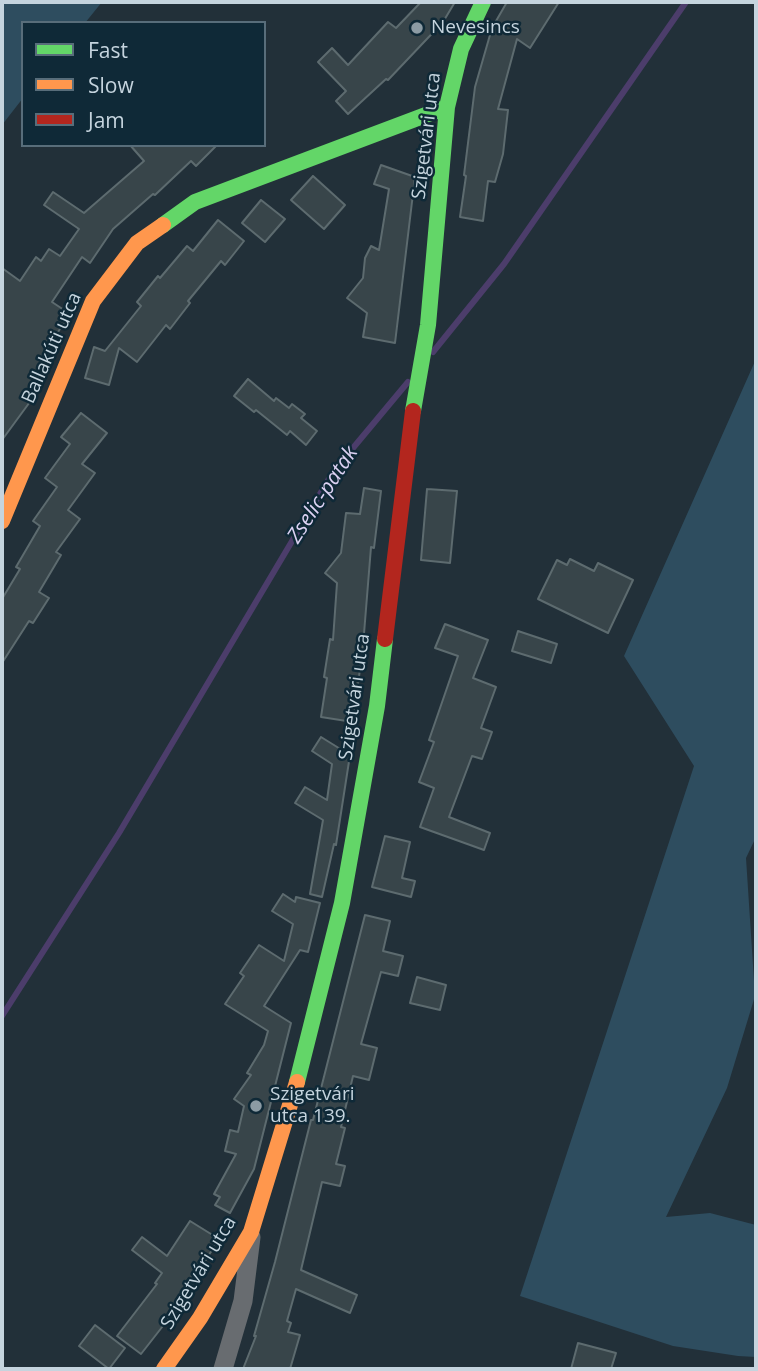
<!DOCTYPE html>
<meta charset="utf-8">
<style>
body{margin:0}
#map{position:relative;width:758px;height:1371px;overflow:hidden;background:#223039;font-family:"Open Sans",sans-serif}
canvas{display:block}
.frame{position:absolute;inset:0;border:4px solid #c5d4de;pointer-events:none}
.legend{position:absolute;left:21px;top:21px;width:245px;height:126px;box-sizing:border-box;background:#0f2937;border:2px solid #586d7a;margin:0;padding:9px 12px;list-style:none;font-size:21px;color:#c5d4de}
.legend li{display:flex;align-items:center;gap:14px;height:35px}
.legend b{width:35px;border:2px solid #586d7a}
</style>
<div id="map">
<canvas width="758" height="1371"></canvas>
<div class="frame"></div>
<ul class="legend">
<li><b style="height:9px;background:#63d668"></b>Fast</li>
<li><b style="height:9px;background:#ff974d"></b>Slow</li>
<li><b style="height:9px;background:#b3261e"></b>Jam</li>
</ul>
</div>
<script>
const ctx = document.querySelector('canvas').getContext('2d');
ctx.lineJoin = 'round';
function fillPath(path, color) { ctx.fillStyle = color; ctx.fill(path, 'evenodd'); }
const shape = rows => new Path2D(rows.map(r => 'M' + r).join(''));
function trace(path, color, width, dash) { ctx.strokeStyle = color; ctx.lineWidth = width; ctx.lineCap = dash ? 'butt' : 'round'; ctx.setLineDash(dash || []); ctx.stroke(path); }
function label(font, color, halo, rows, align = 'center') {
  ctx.font = font + ' "Open Sans",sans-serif'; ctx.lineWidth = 5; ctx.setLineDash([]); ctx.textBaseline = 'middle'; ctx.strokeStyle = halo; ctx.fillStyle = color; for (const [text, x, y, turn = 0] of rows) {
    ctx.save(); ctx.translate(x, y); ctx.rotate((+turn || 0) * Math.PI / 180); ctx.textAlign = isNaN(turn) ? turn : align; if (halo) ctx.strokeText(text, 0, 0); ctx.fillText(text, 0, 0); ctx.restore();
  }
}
fillPath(shape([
 [2,2,102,2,85,23,23,23,23,98,2,125],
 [756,359,756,837,746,858,755,996,727,1088,666,1217,710,1213,756,1225,756,1357,738,1356,673,1346,520,1296,694,766,624,656]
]), '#2e4d5f');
trace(shape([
 [433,352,504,264,686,2],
 [2,1016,119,833,333,472,408,382]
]), '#4c3d6b', 6);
const building = shape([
 [421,2,455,2,443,22,388,80,386,79,348,114,336,101,346,91,318,62,332,48,348,65,388,22,396,28,421,2],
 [507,2,559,2,530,48,517,39,498,109,508,110,503,154,495,182,488,181,483,221,460,217,466,176,464,175,475,87,492,28,507,2],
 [130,145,217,145,196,166,191,161,155,195,153,194,113,229,90,263,82,257,52,302,70,314,46,350,53,355,33,394,35,395,2,440,2,268,20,281,36,257,41,261,49,249,60,256,79,229,44,205,53,192,84,213,144,161,130,145],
 [381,165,415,177,395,343,363,337,367,313,347,298,363,278,365,258,371,246,379,250,389,189,374,184,381,165],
 [313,176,345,205,324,229,291,200,313,176],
 [261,200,285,219,265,242,242,223,261,200],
 [218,220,244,241,225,265,221,261,188,301,190,303,170,329,166,325,137,362,119,348,109,385,85,378,94,347,105,351,141,306,137,302,158,276,160,278,187,246,193,251,218,220],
 [248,379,274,401,276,398,289,408,292,404,305,414,301,418,317,431,306,445,290,431,287,435,256,410,254,412,234,396,248,379],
 [81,413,107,433,82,464,95,473,68,510,80,519,56,552,61,555,39,592,49,598,33,623,29,621,2,663,2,599,20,569,16,567,40,526,33,521,57,487,45,478,70,444,61,437,81,413],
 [364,488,381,491,374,548,371,547,363,646,353,722,321,717,327,678,324,677,330,639,333,640,337,583,325,573,341,553,346,513,360,514,364,488],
 [427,489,457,491,450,563,421,560,427,489],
 [570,559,594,571,598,563,633,580,608,633,538,599,557,560,567,565,570,559],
 [445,624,488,640,473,678,496,687,481,728,492,732,482,759,472,756,449,817,490,833,484,850,420,827,434,788,419,782,434,742,429,740,458,656,435,648,445,624],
 [518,631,557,644,551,663,512,651,518,631],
 [321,737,350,755,336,845,334,844,322,897,310,894,323,820,295,803,305,787,327,800,332,764,312,751,321,737],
 [385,836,410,842,402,878,415,881,411,897,372,887,385,836],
 [283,894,295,902,296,897,320,903,308,952,300,950,264,1006,291,1023,254,1169,230,1213,215,1205,220,1197,214,1194,236,1154,225,1151,230,1130,238,1132,244,1106,234,1099,251,1075,247,1073,264,1045,268,1031,225,1004,244,976,240,973,259,945,284,961,293,924,272,911,283,894],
 [365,915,390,921,383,951,403,956,398,976,381,972,361,1044,377,1048,369,1080,353,1076,341,1127,345,1128,336,1164,345,1166,340,1186,322,1182,301,1270,357,1295,350,1313,296,1289,287,1321,291,1323,288,1332,300,1335,290,1369,243,1369,256,1336,254,1336,275,1262,311,1120,313,1120,365,915],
 [417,977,446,985,440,1010,410,1003,417,977],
 [190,1221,219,1239,195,1277,196,1279,175,1307,177,1308,141,1354,117,1336,157,1284,155,1283,162,1273,132,1250,142,1237,167,1256,190,1221],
 [95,1325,125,1348,109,1369,79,1346,95,1325],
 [578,1343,616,1353,611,1369,571,1369,578,1343]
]);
fillPath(building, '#38454a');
trace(building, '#5d6b6f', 2);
trace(shape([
 [223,1369,243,1301,251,1237]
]), '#686c70', 19);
trace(shape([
 [163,225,195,202,447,107],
 [413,411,428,325,447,107,461,49,483,2],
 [297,1082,342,903,377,706,385,639]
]), '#63d668', 16);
trace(shape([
 [2,521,93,301,137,243,163,225],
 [164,1369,200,1318,251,1232,297,1082]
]), '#ff974d', 16);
trace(shape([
 [385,639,413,411]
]), '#b3261e', 16);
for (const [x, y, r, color] of [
 [417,28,7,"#8c9ba4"],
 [256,1106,7,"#8c9ba4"]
]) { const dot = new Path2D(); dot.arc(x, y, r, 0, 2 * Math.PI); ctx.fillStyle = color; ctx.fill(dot); trace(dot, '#0f2937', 2.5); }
label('19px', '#c5d4de', '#0f2937', [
 ["Nevesincs",431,28],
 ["Szigetvári",270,1095],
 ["utca 139.",270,1117]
], 'left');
label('19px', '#c5d4de', '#0f2937', [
 ["Szigetvári utca",427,136,-83],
 ["Ballakúti utca",52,348,-66],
 ["Szigetvári utca",355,697,-82],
 ["Szigetvári utca",199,1273,-59]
]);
label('italic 21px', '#dcd2f3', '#0f2937', [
 ["Zselic-patak",323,495,-57]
]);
</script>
